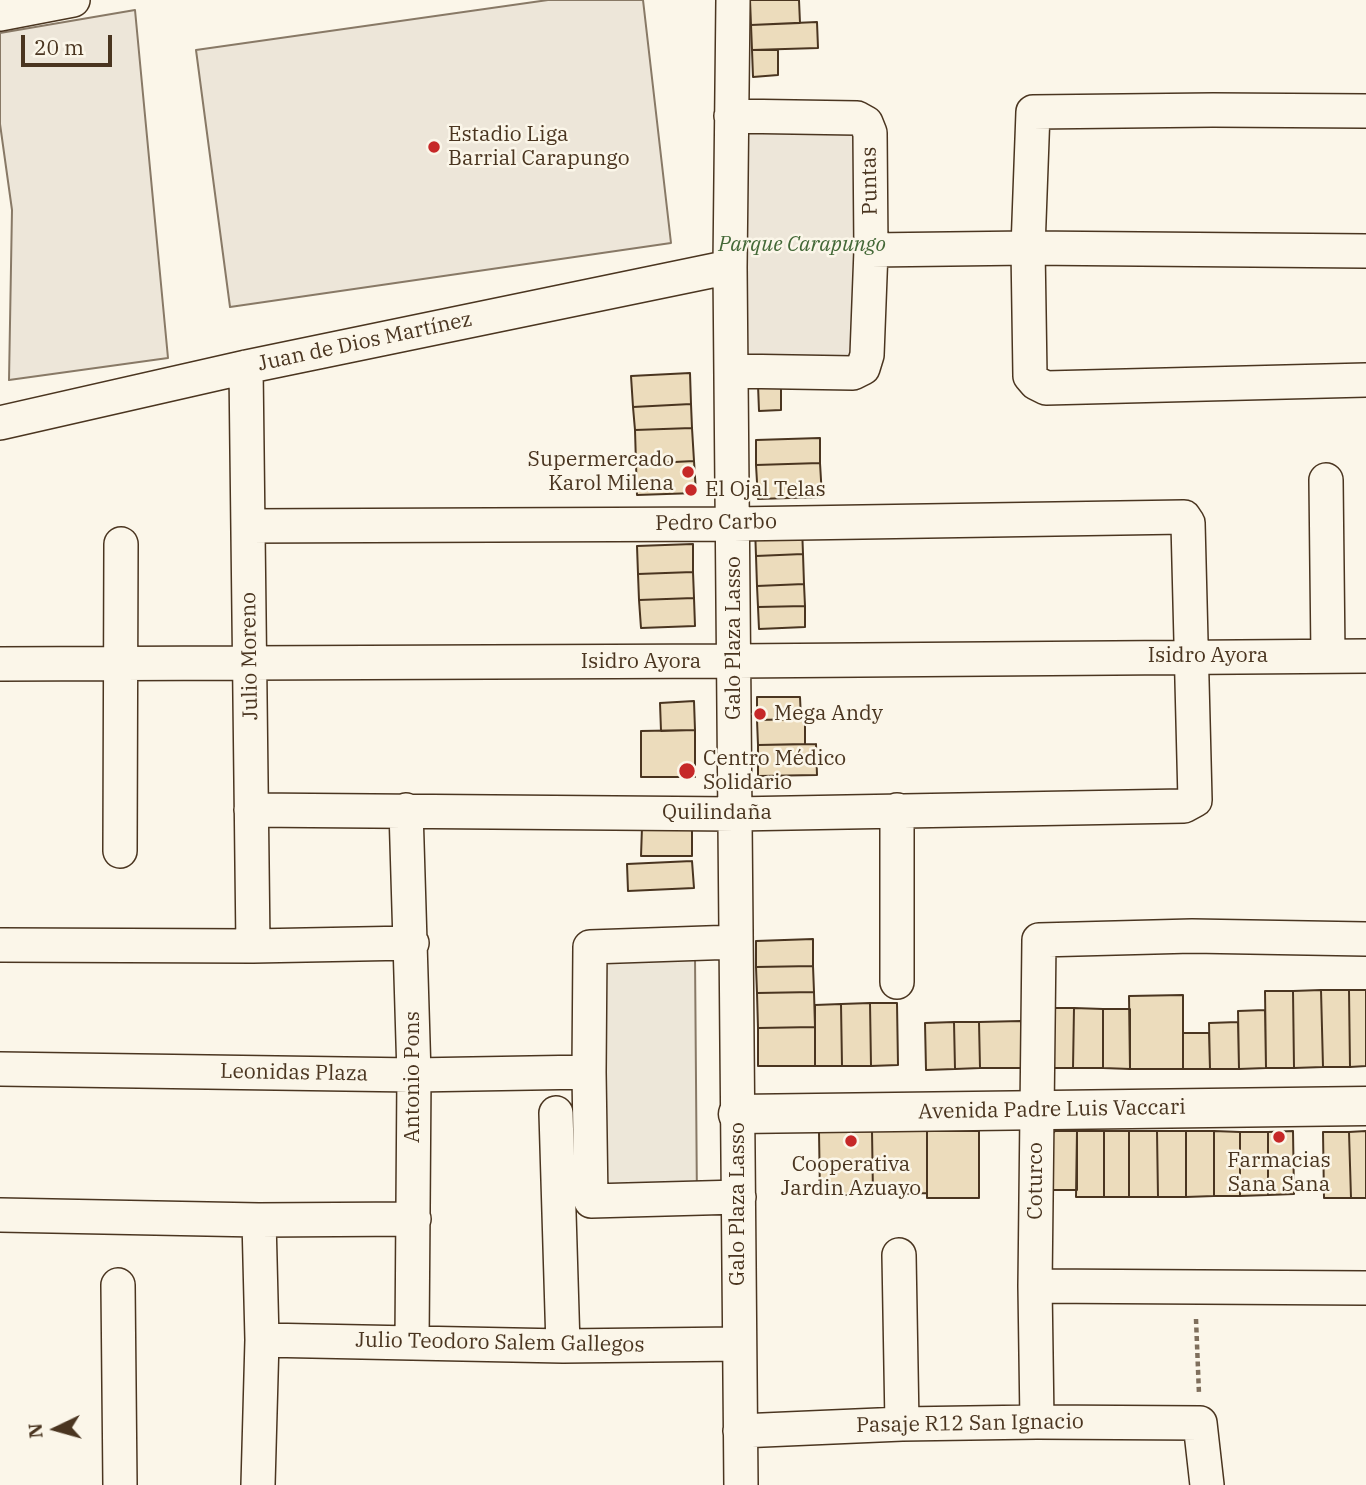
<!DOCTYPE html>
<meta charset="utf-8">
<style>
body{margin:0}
#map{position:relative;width:1366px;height:1485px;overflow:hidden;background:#fbf6e9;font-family:"IBM Plex Serif",serif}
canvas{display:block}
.north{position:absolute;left:21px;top:1394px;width:70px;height:70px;-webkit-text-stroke:5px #fbf6e9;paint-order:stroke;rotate:265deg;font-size:19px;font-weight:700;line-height:28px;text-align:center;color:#4a3520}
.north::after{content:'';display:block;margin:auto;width:24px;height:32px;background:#4a3520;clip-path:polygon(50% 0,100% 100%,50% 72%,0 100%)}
.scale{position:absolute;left:21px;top:35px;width:91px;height:32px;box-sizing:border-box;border:4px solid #4a3520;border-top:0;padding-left:9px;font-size:21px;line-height:24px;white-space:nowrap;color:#4a3520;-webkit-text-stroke:5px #fbf6e9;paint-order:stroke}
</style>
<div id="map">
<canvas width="1366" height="1485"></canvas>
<div class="north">N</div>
<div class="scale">20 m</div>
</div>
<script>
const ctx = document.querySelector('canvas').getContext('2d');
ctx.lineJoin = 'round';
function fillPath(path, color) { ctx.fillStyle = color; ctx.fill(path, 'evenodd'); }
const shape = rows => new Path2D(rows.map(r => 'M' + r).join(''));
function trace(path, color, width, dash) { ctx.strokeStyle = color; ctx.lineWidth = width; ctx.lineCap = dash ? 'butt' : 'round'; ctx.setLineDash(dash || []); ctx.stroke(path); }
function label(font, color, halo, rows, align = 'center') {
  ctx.font = font + ' "IBM Plex Serif",serif'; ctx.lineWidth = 5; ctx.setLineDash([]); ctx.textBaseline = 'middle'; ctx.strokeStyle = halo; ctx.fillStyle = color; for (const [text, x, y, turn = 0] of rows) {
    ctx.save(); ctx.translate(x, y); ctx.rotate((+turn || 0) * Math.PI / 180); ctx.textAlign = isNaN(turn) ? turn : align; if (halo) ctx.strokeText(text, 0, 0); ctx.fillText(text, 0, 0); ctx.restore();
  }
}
const green = shape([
 [548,0,643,0,671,243,230,307,196,50,548,0],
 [135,10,168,358,9,380,12,210,0,124,0,33,135,10],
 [742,124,861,125,859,365,745,365,742,124]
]);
fillPath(green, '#ede6d9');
trace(green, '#887966', 2);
const parking = shape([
 [579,955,695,956,697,1205,576,1206,579,955]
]);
fillPath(parking, '#ede7d9');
trace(parking, '#887966', 2);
const building = shape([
 [750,0,799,0,800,23,751,25,750,0],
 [817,22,818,48,752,50,751,25,817,22],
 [752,50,778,50,778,75,753,77,752,50],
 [690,373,691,404,633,407,631,376,690,373],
 [758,385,781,385,781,410,759,411,758,385],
 [691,404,692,428,635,430,633,407,691,404],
 [692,428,694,461,636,464,635,430,692,428],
 [820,438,820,463,756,465,756,440,820,438],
 [694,461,696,493,637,495,636,464,694,461],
 [820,463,822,497,758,499,756,465,820,463],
 [802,527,803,554,756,556,755,528,802,527],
 [693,544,693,572,638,574,637,546,693,544],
 [803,554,804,584,757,586,756,556,803,554],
 [693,572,694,598,639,600,638,574,693,572],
 [804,584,805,606,758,607,757,586,804,584],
 [694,598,695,626,641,628,639,600,694,598],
 [805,606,805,627,759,629,758,607,805,606],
 [757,697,800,697,801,719,757,720,757,697],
 [694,701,695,730,661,731,660,703,694,701],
 [805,719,805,744,758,745,757,720,805,719],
 [695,730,695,777,641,777,641,731,695,730],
 [816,744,817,775,758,776,758,745,816,744],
 [642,827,692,827,692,856,641,856,642,827],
 [692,861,694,888,628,891,627,864,692,861],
 [813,939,813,966,756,967,756,941,813,939],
 [813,966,814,992,757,993,756,967,813,966],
 [1321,990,1349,990,1350,1067,1323,1067,1321,990],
 [1321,990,1323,1067,1294,1068,1293,991,1321,990],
 [1349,990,1366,990,1366,1066,1350,1067,1349,990],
 [1265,991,1293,991,1294,1068,1266,1068,1265,991],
 [814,992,815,1027,758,1028,757,993,814,992],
 [1183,995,1183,1069,1130,1069,1129,996,1183,995],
 [870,1003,871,1066,842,1066,841,1004,870,1003],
 [870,1003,897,1003,898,1065,871,1066,870,1003],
 [841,1004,842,1066,815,1066,815,1005,841,1004],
 [1045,1008,1074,1008,1073,1068,1044,1068,1045,1008],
 [1074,1008,1103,1009,1103,1068,1073,1068,1074,1008],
 [1103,1009,1130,1009,1130,1069,1103,1068,1103,1009],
 [1265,1010,1266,1068,1239,1069,1238,1011,1265,1010],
 [1021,1021,1022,1068,980,1068,979,1022,1021,1021],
 [954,1022,979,1022,980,1068,955,1069,954,1022],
 [954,1022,955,1069,926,1070,925,1023,954,1022],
 [1238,1022,1239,1069,1210,1069,1209,1023,1238,1022],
 [815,1027,815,1066,758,1066,758,1028,815,1027],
 [1183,1033,1209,1033,1210,1069,1183,1069,1183,1033],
 [872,1131,927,1131,927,1193,873,1195,872,1131],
 [872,1131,873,1195,820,1195,819,1132,872,1131],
 [927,1131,979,1131,979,1198,927,1198,927,1131],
 [1055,1131,1077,1131,1077,1190,1044,1190,1043,1143,1055,1131],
 [1077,1131,1104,1131,1104,1197,1076,1197,1077,1131],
 [1104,1131,1129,1131,1129,1197,1104,1197,1104,1131],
 [1129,1131,1157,1131,1158,1197,1129,1197,1129,1131],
 [1157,1131,1186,1131,1186,1197,1158,1197,1157,1131],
 [1186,1131,1214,1131,1214,1196,1186,1197,1186,1131],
 [1214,1131,1240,1132,1240,1196,1214,1196,1214,1131],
 [1293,1131,1294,1194,1268,1195,1268,1132,1293,1131],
 [1366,1131,1366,1198,1351,1198,1349,1132,1366,1131],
 [1240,1132,1268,1132,1268,1195,1240,1196,1240,1132],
 [1323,1132,1349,1132,1351,1198,1324,1198,1323,1132]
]);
fillPath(building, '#ecdcbc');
trace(building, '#4a3520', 2);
const minor = shape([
 [733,0,730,267,741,1485],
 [0,14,73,0],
 [1366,111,1213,110,1033,112,1028,248,1030,376,1036,383,1046,388,1366,380],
 [731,116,857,118,866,123,870,133,871,250,867,355,863,368,853,373,731,371],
 [871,250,1028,248,1366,251],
 [246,367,253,946],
 [0,423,246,367,730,267],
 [1326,480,1328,656],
 [248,526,734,524,1184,517,1188,523,1195,800,1184,806,735,814,251,810],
 [0,664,734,661,1366,656],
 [406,810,414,1075,412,1343],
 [897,810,897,982],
 [120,851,121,544],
 [736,942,590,947,589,1072,591,1201,739,1197],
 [0,945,253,946,412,943],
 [0,1069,414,1075,589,1072],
 [556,1113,563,1346],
 [0,1215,259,1220,414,1219],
 [899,1255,902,1424],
 [118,1285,120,1485],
 [1035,1286,1366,1288],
 [262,1340,563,1346,738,1344],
 [1037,1422,1035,1286,1039,940,1192,936,1366,939],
 [740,1431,902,1424,1037,1422,1200,1423,1207,1485],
 [258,1485,262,1340,259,1220]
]);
const major = shape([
 [738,1114,1366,1106]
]);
trace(minor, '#4a3520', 36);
trace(major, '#4a3520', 41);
trace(shape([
 [1196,1319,1199,1394]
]), '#7f6f5c', 4.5, [5, 3.5]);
trace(minor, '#fbf6e9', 33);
trace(major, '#fbf6e9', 38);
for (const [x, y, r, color] of [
 [434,147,7,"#c62828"],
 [688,472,7,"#c62828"],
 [691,490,7,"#c62828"],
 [760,714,7,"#c62828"],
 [687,771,9,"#c62828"],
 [1279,1137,7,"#c62828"],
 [851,1141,7,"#c62828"]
]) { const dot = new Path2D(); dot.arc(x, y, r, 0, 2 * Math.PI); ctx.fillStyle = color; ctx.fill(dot); trace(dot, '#fbf6e9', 2.5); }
label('21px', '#4a3520', '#fbf6e9', [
 ["Estadio Liga",448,135],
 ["Barrial Carapungo",448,159],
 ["Supermercado",674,460,"right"],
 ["Karol Milena",674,484,"right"],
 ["El Ojal Telas",705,490],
 ["Mega Andy",774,714],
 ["Centro Médico",703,759],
 ["Solidario",703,783],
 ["Farmacias",1279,1161,"center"],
 ["Sana Sana",1279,1185,"center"],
 ["Cooperativa",851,1165,"center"],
 ["Jardin Azuayo",851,1189,"center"]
], 'left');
label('21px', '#4a3520', '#fbf6e9', [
 ["Puntas",870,181,-91],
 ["Juan de Dios Martínez",365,342,-12],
 ["Pedro Carbo",716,523,-1],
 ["Galo Plaza Lasso",734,638,-90],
 ["Julio Moreno",250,656,-91],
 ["Isidro Ayora",1208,656],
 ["Isidro Ayora",641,662],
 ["Quilindaña",717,813],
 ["Leonidas Plaza",294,1073,1],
 ["Antonio Pons",413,1077,-90],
 ["Avenida Padre Luis Vaccari",1052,1110,-1],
 ["Coturco",1036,1181,-90],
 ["Galo Plaza Lasso",738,1204,-90],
 ["Julio Teodoro Salem Gallegos",500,1343,1],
 ["Pasaje R12 San Ignacio",970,1424,-1]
]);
label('italic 21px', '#436837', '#fbf6e9', [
 ["Parque Carapungo",802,245]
]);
</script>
